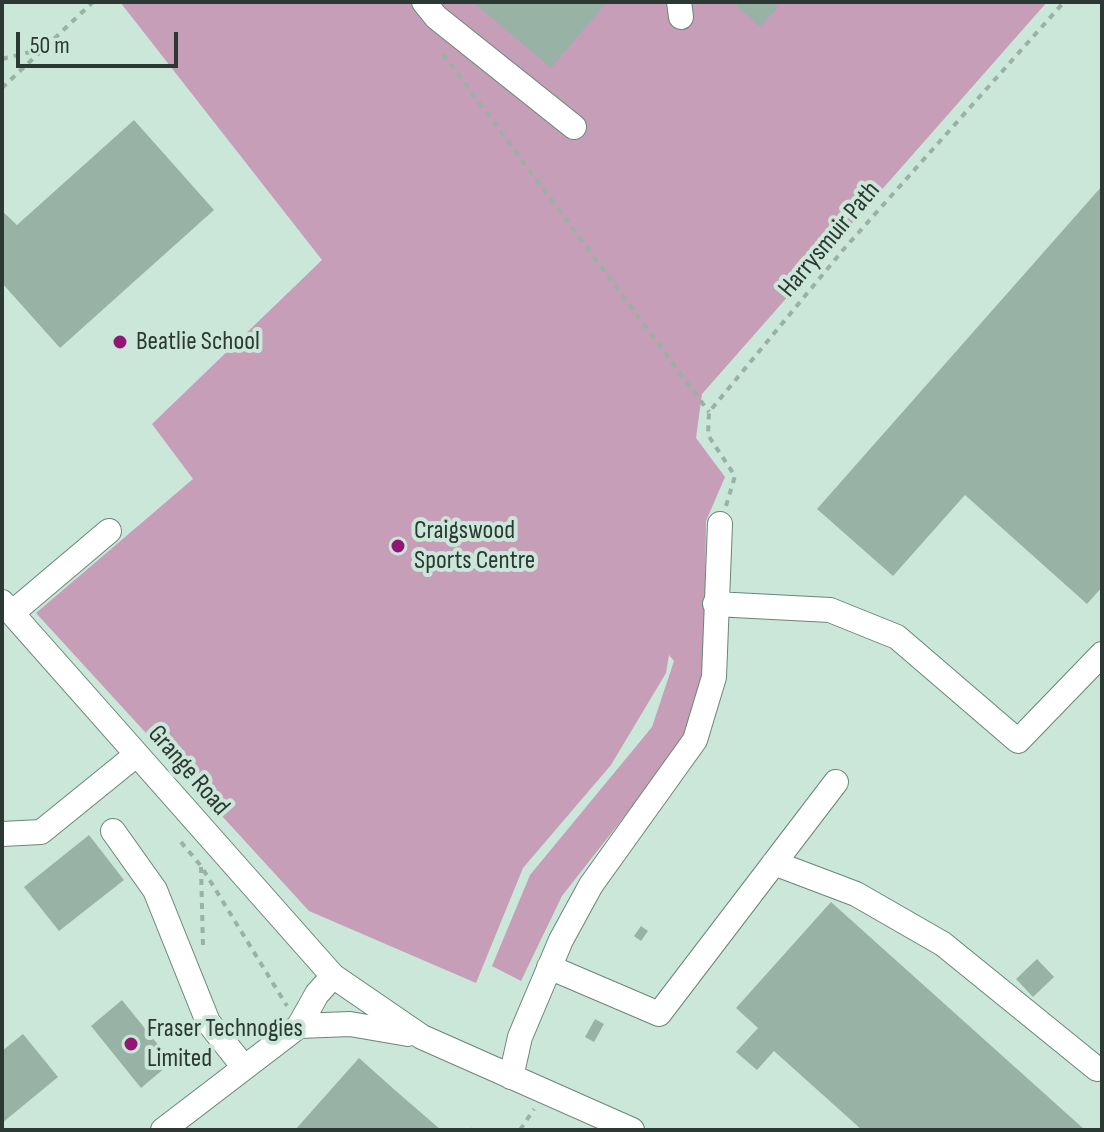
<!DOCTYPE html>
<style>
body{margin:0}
#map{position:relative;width:1104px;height:1132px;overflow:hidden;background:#cae7d9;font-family:"Sofia Sans Condensed",sans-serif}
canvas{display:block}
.frame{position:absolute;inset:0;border:4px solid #2c3833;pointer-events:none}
.scale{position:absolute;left:16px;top:32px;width:162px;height:36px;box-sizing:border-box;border:4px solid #2c3833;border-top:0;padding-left:10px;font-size:24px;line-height:28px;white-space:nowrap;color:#2c3833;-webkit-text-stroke:6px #cae7d9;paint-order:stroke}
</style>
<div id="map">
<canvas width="1104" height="1132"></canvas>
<div class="frame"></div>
<div class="scale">50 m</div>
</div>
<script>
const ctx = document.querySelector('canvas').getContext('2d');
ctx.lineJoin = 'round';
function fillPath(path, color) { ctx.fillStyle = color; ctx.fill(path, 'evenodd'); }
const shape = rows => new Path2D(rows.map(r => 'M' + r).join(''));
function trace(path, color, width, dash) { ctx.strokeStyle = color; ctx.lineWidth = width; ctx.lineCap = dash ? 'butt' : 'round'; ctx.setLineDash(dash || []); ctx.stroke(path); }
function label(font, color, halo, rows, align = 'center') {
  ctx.font = font + ' "Sofia Sans Condensed",sans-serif'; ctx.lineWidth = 8; ctx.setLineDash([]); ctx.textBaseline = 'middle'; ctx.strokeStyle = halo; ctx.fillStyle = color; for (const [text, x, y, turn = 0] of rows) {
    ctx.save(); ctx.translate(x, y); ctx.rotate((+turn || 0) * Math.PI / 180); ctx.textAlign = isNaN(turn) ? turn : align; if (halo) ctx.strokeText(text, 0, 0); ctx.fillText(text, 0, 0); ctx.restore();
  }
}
fillPath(shape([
 [120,2,1047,2,702,394,696,438,725,477,706,521,704,665,688,735,562,896,521,981,492,966,530,875,652,727,674,661,669,655,666,673,611,765,523,868,476,983,309,911,36,613,193,479,152,424,322,260]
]), '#c69eb7');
fillPath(shape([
 [473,2,607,2,551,68],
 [733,2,772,2,778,7,760,27],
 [134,120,214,210,60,348,2,283,2,211,17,225],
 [1102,186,1102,587,1087,604,965,495,893,576,817,509],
 [89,835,124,880,59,931,24,887],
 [831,902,1085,1130,862,1130,774,1051,757,1070,736,1052,758,1028,736,1008],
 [641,926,648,931,641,941,634,936],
 [1037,959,1054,977,1033,997,1016,979],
 [122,1000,172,1062,141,1088,91,1026],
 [595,1019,604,1024,594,1042,585,1037],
 [23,1034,58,1077,2,1123,2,1051],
 [359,1058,396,1091,441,1130,295,1130]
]), '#98b3a6');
const minor = shape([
 [424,2,436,17,574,127],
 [679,2,681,17],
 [2,602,333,976,422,1037,632,1130],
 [715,604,830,610,897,637,1018,741,1102,654],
 [12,613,109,531],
 [113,831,155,890,208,1022,243,1066],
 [2,834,41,832,136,755],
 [774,863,856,894,943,944,1097,1069],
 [549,967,659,1014,836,782],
 [299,1026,350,1024,408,1034],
 [511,1077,520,1037,561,940,591,885,695,740,714,677,720,524],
 [163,1130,299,1026,317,994,333,976]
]);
trace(minor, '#6a8579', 26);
trace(shape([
 [443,54,709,412],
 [2,59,42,49],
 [2,88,93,2],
 [726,506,735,476,708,435,709,412,843,250,1064,2],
 [181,842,201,866,287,1006],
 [201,867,203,946],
 [472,1130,473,1129],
 [520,1130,534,1109]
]), '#99b1a6', 4, [6, 6]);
trace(minor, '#fff', 24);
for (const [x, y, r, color] of [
 [120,342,8,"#921774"],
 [398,546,8,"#921774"],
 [131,1044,8,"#921774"]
]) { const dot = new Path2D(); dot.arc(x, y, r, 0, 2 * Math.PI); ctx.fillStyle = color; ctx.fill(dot); trace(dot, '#cae7d9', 3); }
label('26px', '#2c3833', '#cae7d9', [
 ["Harrysmuir Path",830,240,-50],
 ["Grange Road",188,771,49]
]);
label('26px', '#2c3833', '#cae7d9', [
 ["Beatlie School",136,342],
 ["Craigswood",414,531],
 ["Sports Centre",414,561],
 ["Fraser Technogies",147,1029],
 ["Limited",147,1059]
], 'left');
</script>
